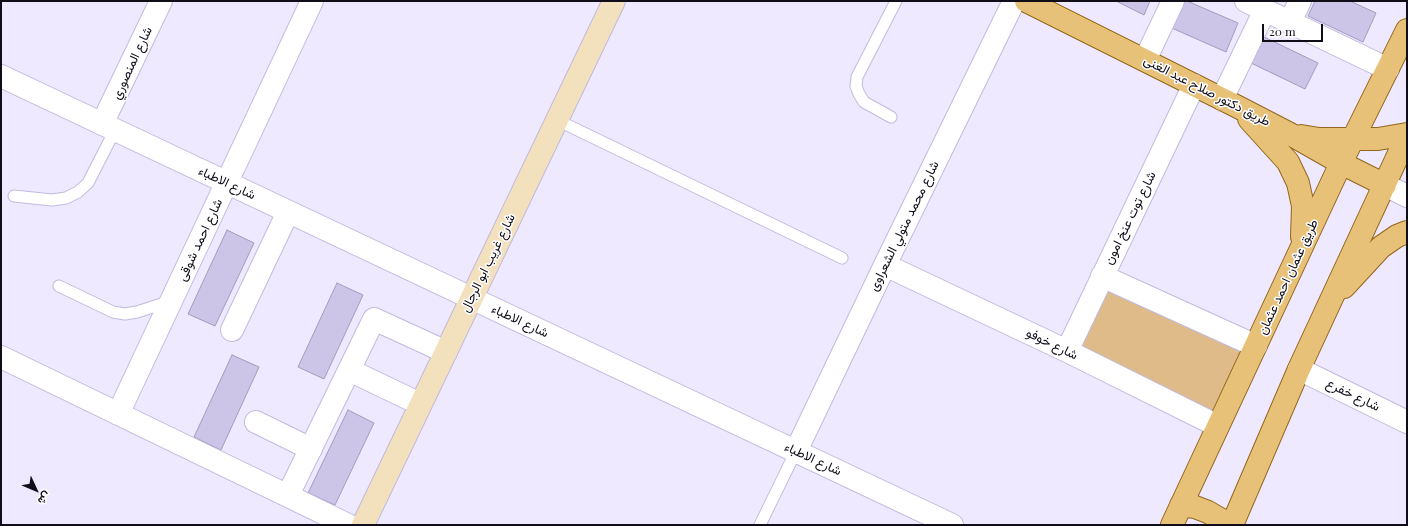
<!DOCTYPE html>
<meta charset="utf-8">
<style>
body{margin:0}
#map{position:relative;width:1408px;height:526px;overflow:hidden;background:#eee9ff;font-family:"Playfair Display",Vazirmatn,serif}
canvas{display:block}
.frame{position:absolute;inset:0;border:2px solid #100c18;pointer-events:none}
.north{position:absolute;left:16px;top:470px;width:40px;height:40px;-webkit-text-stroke:3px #fff;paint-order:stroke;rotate:134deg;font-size:11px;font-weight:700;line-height:16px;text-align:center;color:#100c18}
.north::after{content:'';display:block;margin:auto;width:14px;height:18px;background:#100c18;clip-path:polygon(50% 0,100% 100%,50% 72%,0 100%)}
.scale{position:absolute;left:1262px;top:24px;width:61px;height:18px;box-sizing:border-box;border:2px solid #100c18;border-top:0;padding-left:5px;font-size:12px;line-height:14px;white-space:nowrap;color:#100c18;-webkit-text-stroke:3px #fff;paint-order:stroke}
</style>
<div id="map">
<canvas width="1408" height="526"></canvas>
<div class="frame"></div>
<div class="north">ش</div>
<div class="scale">20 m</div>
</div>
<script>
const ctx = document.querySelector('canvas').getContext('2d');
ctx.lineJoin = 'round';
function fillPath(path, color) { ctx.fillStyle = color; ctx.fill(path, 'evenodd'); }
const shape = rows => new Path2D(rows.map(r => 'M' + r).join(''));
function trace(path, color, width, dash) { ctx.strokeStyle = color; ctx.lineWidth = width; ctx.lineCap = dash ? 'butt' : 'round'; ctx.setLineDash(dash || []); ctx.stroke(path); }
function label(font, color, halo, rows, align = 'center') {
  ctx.font = font + ' "Playfair Display",Vazirmatn,serif'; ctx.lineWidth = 3; ctx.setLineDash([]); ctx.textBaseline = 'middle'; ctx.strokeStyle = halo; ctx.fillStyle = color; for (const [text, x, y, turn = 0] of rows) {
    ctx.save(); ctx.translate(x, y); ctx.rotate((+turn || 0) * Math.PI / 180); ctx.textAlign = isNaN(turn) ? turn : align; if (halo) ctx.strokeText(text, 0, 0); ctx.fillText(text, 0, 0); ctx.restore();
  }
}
fillPath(shape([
 [1103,279,1244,344,1209,419,1069,350]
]), '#debb88');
const building = shape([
 [1116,1,1150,1,1144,15,1116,1],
 [1175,1,1187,1,1238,23,1226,52,1165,25,1175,1],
 [1315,1,1350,1,1376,13,1363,42,1308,16,1315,1],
 [1262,36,1318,63,1305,89,1249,62,1262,36],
 [227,230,254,243,215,326,188,314,227,230],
 [337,283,363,295,324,379,298,367,337,283],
 [232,355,259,367,221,450,194,437,232,355],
 [348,410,374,423,335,505,308,493,348,410]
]);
fillPath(building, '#cdc5e7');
trace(building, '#a39bbc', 1);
const service = shape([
 [891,117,864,102,859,94,856,86,857,77,896,1],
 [557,120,842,258],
 [14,196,52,200,66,198,78,192,88,183,115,130],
 [59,286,113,312,125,314,137,312,171,301],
 [760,525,796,451]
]);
const minor = shape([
 [1246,1,1388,69],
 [1290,22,1300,1],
 [1145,60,1173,1],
 [1,76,952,525],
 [1222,99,1265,10],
 [102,124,161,1],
 [885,265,1067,351,1218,426],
 [1102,276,1256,346],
 [232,330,288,212],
 [1067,351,1194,85],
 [1,357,348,525],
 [1299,369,1407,422],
 [349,370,420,404],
 [118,414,312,1],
 [256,422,311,449],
 [796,451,885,265,1014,1],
 [288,495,374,319,446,352]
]);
const tertiary = shape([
 [1385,185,1407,196]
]);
const secondary = shape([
 [363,525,614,1]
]);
const primary = shape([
 [1026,1,1238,107,1290,134,1341,163,1385,185],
 [1249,119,1288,162,1298,183,1303,206,1302,237],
 [1301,136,1319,139,1378,139,1407,134],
 [1344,287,1381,247,1397,236,1407,232],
 [1181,505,1195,507,1208,512,1220,519,1227,525],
 [1172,525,1341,163,1407,30],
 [1232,525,1299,369,1407,136]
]);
trace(service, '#c2badd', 13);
trace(minor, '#c2badd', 24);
trace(tertiary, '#c2badd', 24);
trace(secondary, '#c2badd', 24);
trace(primary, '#92671d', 24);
trace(service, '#fff', 11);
trace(minor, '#fff', 22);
trace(tertiary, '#fff', 22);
trace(secondary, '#f3e0bc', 22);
trace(primary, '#e8c179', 22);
label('13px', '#100c18', '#fff', [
 ["شارع المنصوري",132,63,-65],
 ["طريق دكتور صلاح عبد الغنى",1207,91,27],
 ["شارع الاطباء",227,183,25],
 ["شارع توت عنخ امون",1130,218,-64],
 ["شارع محمد متولي الشعراوى",904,226,-64],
 ["شارع احمد شوقى",200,240,-65],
 ["شارع غريب ابو الرجال",488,263,-64],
 ["طريق عثمان احمد عثمان",1288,277,-65],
 ["شارع الاطباء",520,321,25],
 ["شارع خوفو",1052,344,26],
 ["شارع خفرع",1353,395,26],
 ["شارع الاطباء",813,459,25]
]);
</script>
